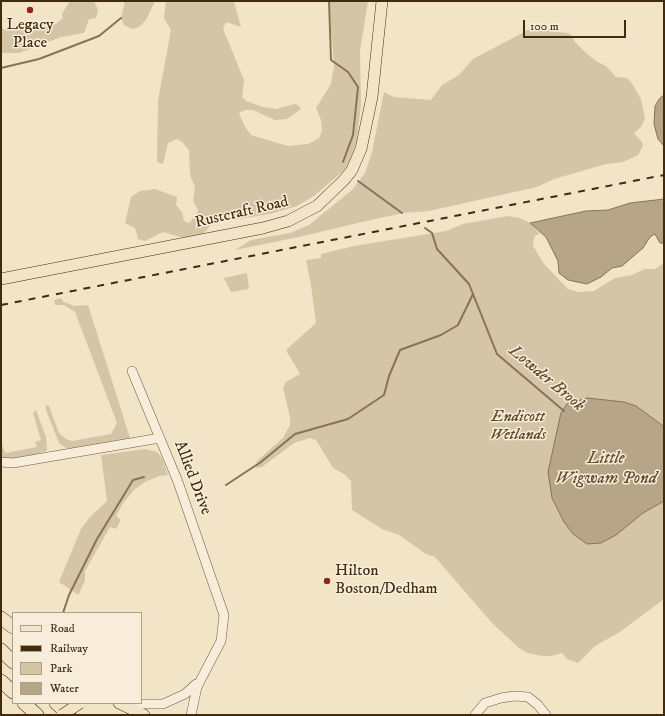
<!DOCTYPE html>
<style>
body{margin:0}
#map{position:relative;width:665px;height:716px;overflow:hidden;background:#f2e4c6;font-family:"IM FELL DW Pica",serif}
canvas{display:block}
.frame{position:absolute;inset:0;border:2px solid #412b0c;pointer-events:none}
.legend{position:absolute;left:12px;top:612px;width:130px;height:92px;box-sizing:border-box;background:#f7edda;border:1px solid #ae9f88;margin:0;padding:5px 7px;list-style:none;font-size:12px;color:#412b0c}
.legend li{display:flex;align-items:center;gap:8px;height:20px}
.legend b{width:20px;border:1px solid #ae9f88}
.scale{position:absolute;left:523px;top:20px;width:103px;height:18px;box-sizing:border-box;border:2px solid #412b0c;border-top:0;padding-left:5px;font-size:12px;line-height:14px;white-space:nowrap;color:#412b0c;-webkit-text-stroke:3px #f7edda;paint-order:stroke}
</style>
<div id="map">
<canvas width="665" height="716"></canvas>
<div class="frame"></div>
<ul class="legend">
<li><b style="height:5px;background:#f2e4c6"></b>Road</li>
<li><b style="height:5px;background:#412b0c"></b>Railway</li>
<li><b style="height:11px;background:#d4c5a6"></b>Park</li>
<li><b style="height:11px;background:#b6a587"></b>Water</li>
</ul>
<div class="scale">100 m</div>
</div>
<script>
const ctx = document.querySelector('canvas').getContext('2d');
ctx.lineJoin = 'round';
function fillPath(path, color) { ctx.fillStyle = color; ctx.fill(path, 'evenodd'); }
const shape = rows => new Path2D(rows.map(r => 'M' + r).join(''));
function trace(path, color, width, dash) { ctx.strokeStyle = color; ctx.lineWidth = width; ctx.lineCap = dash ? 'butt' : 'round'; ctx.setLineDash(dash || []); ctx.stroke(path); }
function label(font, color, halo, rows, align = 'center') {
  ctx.font = font + ' "IM FELL DW Pica",serif'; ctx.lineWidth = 3; ctx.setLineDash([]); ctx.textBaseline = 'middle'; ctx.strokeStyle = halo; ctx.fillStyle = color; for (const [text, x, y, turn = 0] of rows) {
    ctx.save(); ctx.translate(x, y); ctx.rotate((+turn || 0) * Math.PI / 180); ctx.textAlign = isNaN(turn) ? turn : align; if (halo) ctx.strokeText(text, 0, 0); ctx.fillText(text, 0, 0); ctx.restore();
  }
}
fillPath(shape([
 [70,1,94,1,98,10,96,18,89,19,84,33,61,37,19,53,1,53,1,28,6,30,21,30,56,24,63,18,62,14],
 [125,1,155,1,146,20,139,27,132,29,124,25,121,18],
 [166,1,234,2,241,27,226,22,223,29,244,80,242,97,246,101,263,107,276,109,294,104,298,105,301,109,287,119,275,120,253,110,245,110,239,113,245,127,251,135,288,146,308,144,319,138,322,131,321,120,316,108,331,84,334,66,329,1,368,1,360,51,361,105,357,138,351,160,343,171,314,196,297,206,270,214,220,222,211,225,202,235,194,237,180,237,163,232,145,241,138,239,135,228,125,223,131,197,140,191,155,189,177,197,176,205,182,212,184,221,189,223,197,214,198,210,193,201,195,187,190,175,189,150,182,142,177,139,168,143,163,164,157,162,158,100,171,30,164,18],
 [530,29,568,33,572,36,574,41,586,53,596,61,606,66,616,77,627,78,631,82,641,99,645,119,641,127,634,133,642,142,643,146,638,155,623,162,606,164,554,179,537,187,429,211,403,213,366,221,299,237,235,250,251,240,290,233,309,225,352,190,365,173,372,152,384,92,394,97,431,100,442,85,459,75,473,59],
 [508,216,519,218,530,223,540,234,536,235,534,238,533,246,544,264,568,289,578,292,594,291,615,278,632,275,645,269,655,269,664,263,664,599,620,632,595,646,578,663,567,659,562,653,552,656,543,656,527,653,518,647,492,623,435,557,426,554,399,535,382,529,352,510,351,481,344,474,333,468,316,440,310,438,294,443,262,467,256,468,257,461,283,438,290,425,290,417,283,388,286,382,300,374,286,350,316,323,311,285,306,260,321,258,321,254,354,246,446,231,463,224],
 [247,273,249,289,231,292,224,278],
 [61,298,64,302,74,306,88,305,130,438,79,448,66,448,59,443,46,410,46,405,49,406,59,433,66,439,72,441,111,434,117,423,75,312,64,305,55,305,54,300],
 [36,410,46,437,47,451,22,458,9,459,1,457,1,442,5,453,37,447,35,442,41,440,33,413],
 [145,449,157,452,162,458,168,475,159,476,145,482,134,490,123,503,116,516,121,520,116,529,110,527,85,571,85,580,79,594,77,594,59,582,81,529,90,517,107,501,101,455]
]), '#d4c5a6');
const water = shape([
 [664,95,664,146,658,139,654,124,655,106,660,98,664,95],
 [664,199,664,243,660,243,655,234,650,237,643,248,622,266,612,268,601,277,587,284,568,280,559,273,558,261,546,237,530,223,586,211,608,210,630,203,664,199],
 [587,398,624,402,636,406,662,425,664,428,664,501,643,513,616,535,601,543,587,544,573,534,564,522,552,498,548,472,561,413,567,404,587,398]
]);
fillPath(water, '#b6a587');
trace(water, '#877456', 1);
trace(shape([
 [329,1,331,60,348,72,358,87,353,135,343,162],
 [1,68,39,59,99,36,121,18],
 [358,181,402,213],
 [425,228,432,233,437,249,469,284,497,354,564,411],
 [226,485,261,462,295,434,348,419,384,395,389,376,400,350,441,335,458,325,473,294],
 [63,613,69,595,97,539,133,480,144,477]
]), '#877456', 2);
const minor = shape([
 [132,371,178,482,224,615,221,641,197,687,191,715],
 [1,462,13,463,160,438],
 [124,704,163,704,185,694,196,684],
 [475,715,485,703,501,698,514,696,528,697,538,705,546,715]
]);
const major = shape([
 [1,279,263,228,288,221,317,206,344,180,352,170,361,149,372,97,382,1],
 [119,703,144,715]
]);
const highway = shape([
 [1,618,13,627],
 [1,650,13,662],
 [1,681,13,692],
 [24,703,37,715],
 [56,703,69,715]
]);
trace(minor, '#6d593a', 10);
trace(major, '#412b0c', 12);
trace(highway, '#412b0c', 14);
trace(minor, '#f7edda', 9);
trace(major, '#f2e4c6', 11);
trace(highway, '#f2e4c6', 13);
trace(shape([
 [1,305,664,175]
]), '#412b0c', 2, [7, 7]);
const majorBridge = shape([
 [62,715,80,703]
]);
trace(majorBridge, '#412b0c', 12, []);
trace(majorBridge, '#f2e4c6', 11);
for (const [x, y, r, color] of [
 [30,10,4,"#8f2418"],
 [327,581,4,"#8f2418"]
]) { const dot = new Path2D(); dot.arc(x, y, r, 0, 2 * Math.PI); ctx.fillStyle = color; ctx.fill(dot); trace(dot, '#f7edda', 1.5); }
label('16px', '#412b0c', '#f7edda', [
 ["Legacy",30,26],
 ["Place",30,44],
 ["Hilton",335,572,"left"],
 ["Boston/Dedham",335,590,"left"]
]);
label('16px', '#412b0c', '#f7edda', [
 ["Rustcraft Road",242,213,-13],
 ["Allied Drive",192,478,69]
]);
label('italic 16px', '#5e4a2b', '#f7edda', [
 ["Endicott",518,418],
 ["Wetlands",518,436]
]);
label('italic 17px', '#645031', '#f7edda', [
 ["Lowder Brook",546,379,40],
 ["Little",606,459],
 ["Wigwam Pond",606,479]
]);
</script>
